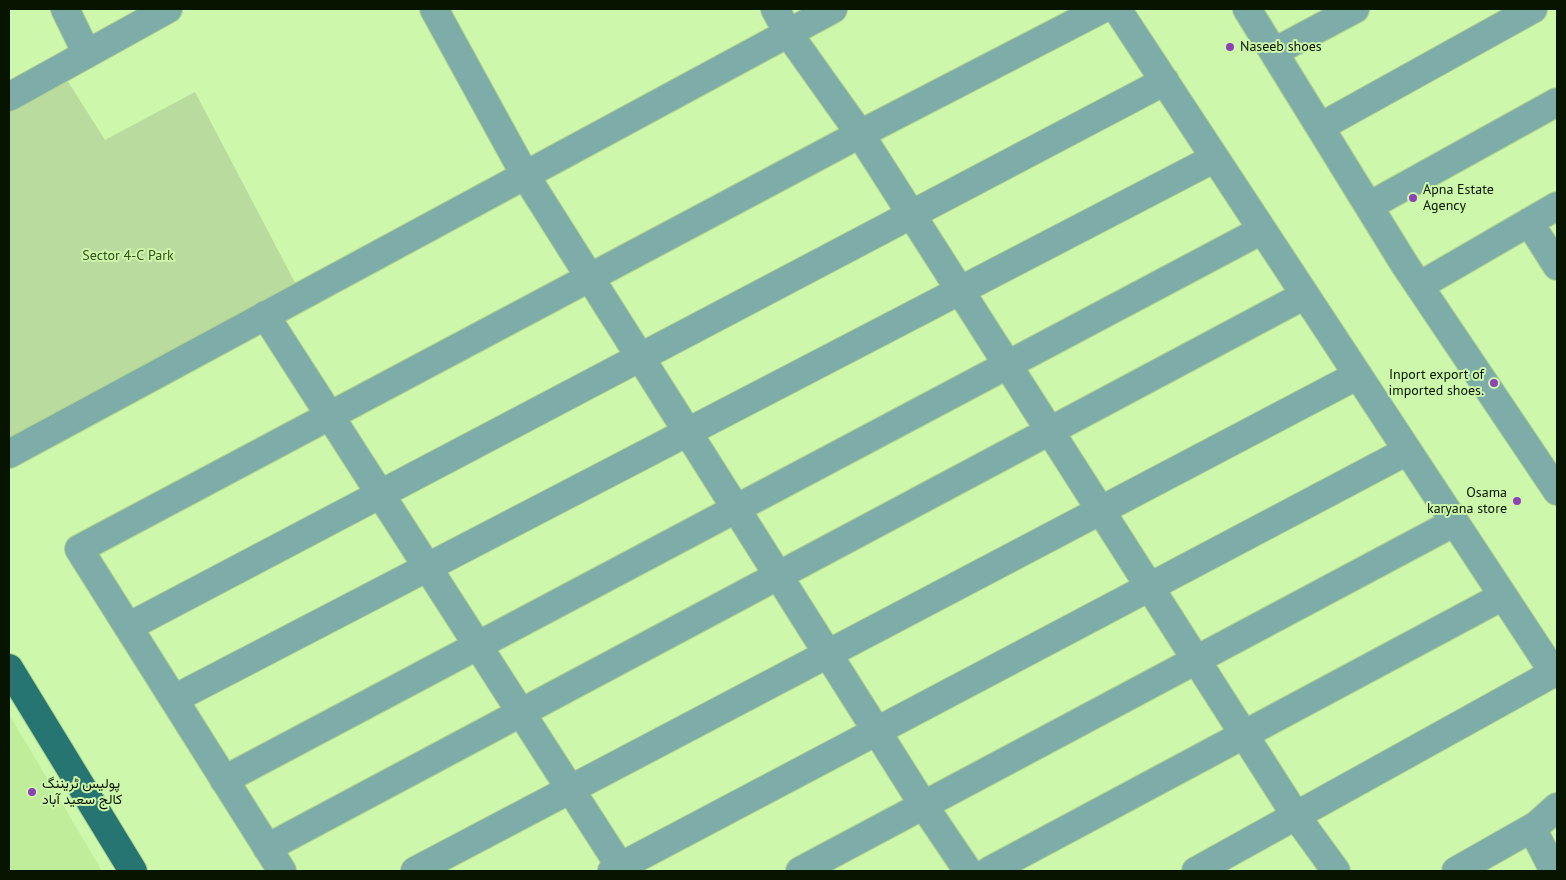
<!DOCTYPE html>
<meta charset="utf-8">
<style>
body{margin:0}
#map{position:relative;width:1566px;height:880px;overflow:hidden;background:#cdf7aa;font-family:"PT Sans",sans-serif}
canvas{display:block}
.frame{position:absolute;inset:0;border:10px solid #071400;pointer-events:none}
</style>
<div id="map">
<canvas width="1566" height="880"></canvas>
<div class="frame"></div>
</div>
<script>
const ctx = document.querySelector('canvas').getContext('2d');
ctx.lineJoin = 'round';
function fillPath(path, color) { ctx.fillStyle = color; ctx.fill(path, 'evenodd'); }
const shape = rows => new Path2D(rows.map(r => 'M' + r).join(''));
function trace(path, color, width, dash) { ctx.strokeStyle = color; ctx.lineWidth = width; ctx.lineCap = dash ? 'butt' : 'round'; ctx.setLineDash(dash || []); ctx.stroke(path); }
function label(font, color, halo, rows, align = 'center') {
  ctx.font = font + ' "PT Sans",Vazirmatn,sans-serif'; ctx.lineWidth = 4; ctx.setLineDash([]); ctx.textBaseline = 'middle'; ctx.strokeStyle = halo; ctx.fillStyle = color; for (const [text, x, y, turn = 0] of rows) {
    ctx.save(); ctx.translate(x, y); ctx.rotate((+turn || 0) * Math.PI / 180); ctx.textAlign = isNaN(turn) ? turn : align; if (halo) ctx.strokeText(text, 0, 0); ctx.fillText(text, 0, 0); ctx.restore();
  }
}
fillPath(shape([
 [9,714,102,871,9,871]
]), '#bfed9a');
fillPath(shape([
 [60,69,105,140,195,92,302,296,9,455,9,97]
]), '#b9db9d');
const minor = shape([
 [65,9,87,54],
 [434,9,525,175,924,806,968,871],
 [775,9,788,33,860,134,1296,816,1336,871],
 [1117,9,1554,673],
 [1247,9,1405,265,1557,491],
 [1274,52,1355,9],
 [9,97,168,9],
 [1320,127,1533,9],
 [1369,206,1557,102],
 [1529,222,1557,266],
 [1419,286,1557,206],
 [265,315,623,871],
 [9,454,833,9],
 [128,627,1165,81],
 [174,699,1215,158],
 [224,780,1262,230],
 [1532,828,1554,871],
 [267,848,1305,295],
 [282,871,79,549,860,134,1102,9],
 [415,871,1358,375],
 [612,871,1407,451],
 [800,871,1455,522],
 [989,871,1503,596],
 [1196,871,1557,671],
 [1456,871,1537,825,1557,807]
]);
const major = shape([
 [9,668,133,871]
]);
trace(minor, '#add38f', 30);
trace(major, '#add38f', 30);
trace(minor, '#7eaca9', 28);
trace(major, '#277572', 28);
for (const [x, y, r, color] of [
 [1230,47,5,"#8d43b5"],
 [1413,198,5,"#8d43b5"],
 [1494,383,5,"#8d43b5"],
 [1517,501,5,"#8d43b5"],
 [32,792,5,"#8d43b5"]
]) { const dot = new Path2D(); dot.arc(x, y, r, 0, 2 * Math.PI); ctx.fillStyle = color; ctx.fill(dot); trace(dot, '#cdf7aa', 2); }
label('14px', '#071400', '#cdf7aa', [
 ["Naseeb shoes",1240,47],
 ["Apna Estate",1423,190],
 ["Agency",1423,206],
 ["Inport export of",1484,375,"right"],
 ["imported shoes.",1484,391,"right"],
 ["Osama",1507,493,"right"],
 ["karyana store",1507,509,"right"],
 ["پولیس ٹریننگ",42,784],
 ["کالج سعید آباد",42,800]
], 'left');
label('14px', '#355019', '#cdf7aa', [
 ["Sector 4-C Park",128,256]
]);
</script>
